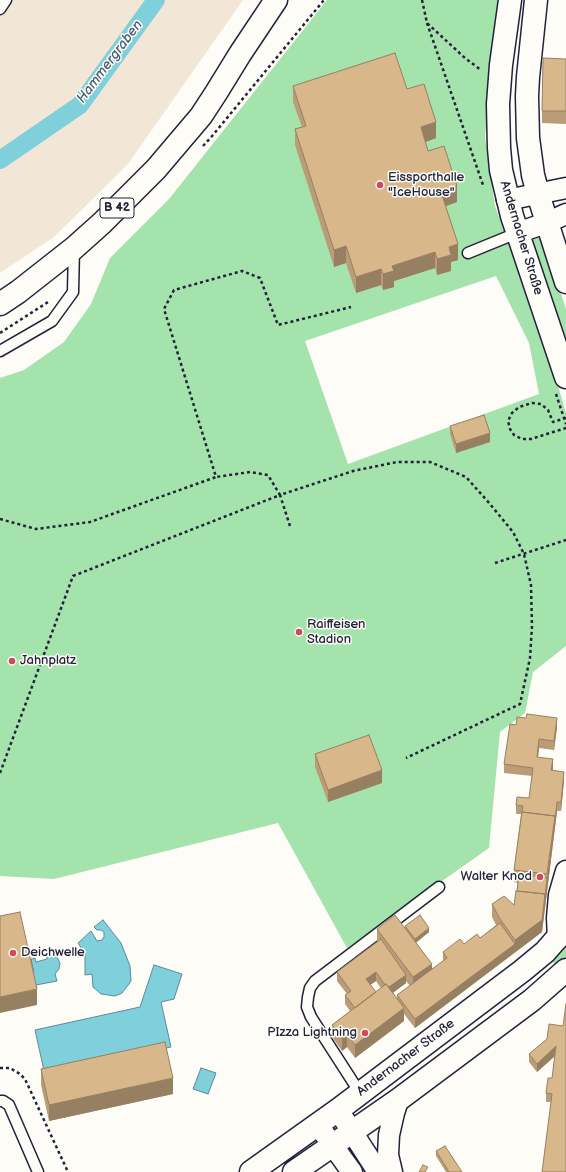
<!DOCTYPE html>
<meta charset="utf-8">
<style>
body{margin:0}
canvas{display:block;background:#fdfcf7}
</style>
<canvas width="566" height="1172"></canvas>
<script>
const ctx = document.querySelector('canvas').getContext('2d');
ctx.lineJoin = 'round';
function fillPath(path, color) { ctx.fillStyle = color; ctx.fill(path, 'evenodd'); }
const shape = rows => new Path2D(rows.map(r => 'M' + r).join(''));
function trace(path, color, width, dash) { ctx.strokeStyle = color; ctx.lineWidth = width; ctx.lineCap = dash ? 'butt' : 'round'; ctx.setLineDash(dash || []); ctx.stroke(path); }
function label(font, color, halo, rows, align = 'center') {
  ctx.font = font + ' "Balsamiq Sans",sans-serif'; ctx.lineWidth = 3; ctx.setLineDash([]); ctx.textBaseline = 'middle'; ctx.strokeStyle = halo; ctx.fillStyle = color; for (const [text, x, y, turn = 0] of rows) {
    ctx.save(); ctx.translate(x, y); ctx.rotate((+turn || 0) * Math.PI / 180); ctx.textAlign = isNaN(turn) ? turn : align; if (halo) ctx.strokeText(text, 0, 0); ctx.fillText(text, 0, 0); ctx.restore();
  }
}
fillPath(shape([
 [0,0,243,0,128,164,54,237,0,273]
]), '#f2e7d7');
fillPath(shape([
 [327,0,498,0,485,137,495,206,541,328,566,413,566,646,533,672,525,713,500,732,489,848,347,948,278,823,54,879,0,876,0,378,24,370,64,342,91,304,110,258,169,199],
 [496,276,529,343,539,394,348,464,305,341],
 [538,238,544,241,566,309,566,358,530,245,532,240],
 [566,941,566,959,557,967,550,959]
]), '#a4e3ac');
const water = shape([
 [103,920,121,943,130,966,131,981,129,984,122,993,115,996,101,994,93,987,92,974,85,975,85,954,78,943,91,931,97,941,102,940,104,937,104,932,101,930,97,930,94,927,103,920],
 [51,955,57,957,60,963,59,969,55,974,57,981,36,985,30,974,34,973,31,959,35,958,36,962,47,959,47,956,51,955],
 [154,965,182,974,174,999,161,1002,171,1047,45,1075,35,1030,140,1007,154,965],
 [201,1068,216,1073,208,1094,193,1089,201,1068]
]);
fillPath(water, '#80d0dc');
trace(water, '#5a8a9c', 1);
trace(shape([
 [0,160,80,105,156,0]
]), '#80d0dc', 18);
const lane = shape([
 [0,9,6,0],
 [468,253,517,233],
 [0,351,52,321,73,292,74,248],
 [360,1093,311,1017,307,1007,308,997,310,988,315,981,439,887],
 [0,1101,3,1101,9,1105,38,1172]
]);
const street = shape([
 [507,200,566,188],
 [517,233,546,223,566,214],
 [558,939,557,918,559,895,566,871],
 [338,1110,378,1172],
 [318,1125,352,1172],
 [392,1172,388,1155,389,1135,394,1113,398,1100]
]);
const secondary = shape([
 [510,0,501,65,498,104,499,148,501,170,512,216,566,377],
 [536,0,528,77,527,96,528,138,533,175,538,194,566,282],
 [251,1172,338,1110,522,971,545,952,566,928],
 [294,1172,398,1100,532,1000,566,970]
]);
const primary = shape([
 [0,304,18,292,74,248,102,223,156,169,201,116,216,93,240,54,276,0]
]);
trace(lane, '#22223b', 13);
trace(street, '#22223b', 23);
trace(secondary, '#22223b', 25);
trace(primary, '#22223b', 25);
trace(shape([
 [422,0,427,23,465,58,481,70],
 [427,23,483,185],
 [203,146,213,135,324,0],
 [0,333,48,302],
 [556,394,566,424],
 [566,418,553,422,548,410,541,404,532,403,519,407,512,413,508,421,510,429,514,435,522,439,531,439,566,428],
 [0,519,36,529,90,522,216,477,164,309,174,290,242,271,260,278,278,325,351,307],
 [290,526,280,495,353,471,397,462,430,462,466,477,490,504,513,532,524,554,531,585,532,626,530,658,520,704,406,758],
 [495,563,566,540],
 [0,773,73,576,280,495,268,475,250,472,216,477],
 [0,1068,10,1068,20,1074,25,1079,68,1172]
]), '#22223b', 2.5, [3, 3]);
trace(lane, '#fdfcf7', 10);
trace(street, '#fdfcf7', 20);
trace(secondary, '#fdfcf7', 22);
trace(primary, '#fdfcf7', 22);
fillPath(shape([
 [566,59,566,124,542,123,542,111],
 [293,86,407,89,436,138,425,142,428,151,457,202,445,206,458,260,451,262,451,271,437,275,435,268,394,281,394,287,383,290,381,285,356,293,346,263,334,267,295,145,295,129,302,127,293,102],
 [450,426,490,442,456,453,450,434],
 [516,725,557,727,554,750,539,748,538,757,553,768,552,771,564,781,561,811,557,811,542,932,415,1028,404,1014,404,1021,355,1058,347,1047,342,1051,332,1037,332,1025,350,1011,345,1004,345,995,347,994,337,981,337,972,377,942,377,929,405,928,405,926,429,932,416,943,432,969,443,961,443,952,480,938,496,925,492,917,492,904,514,905,518,883,514,882,514,870,521,814,516,814,516,805,529,798,532,776,504,773,504,764],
 [376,981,381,988,376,992,370,985],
 [406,981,410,986,397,995,397,998,393,993,406,983],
 [315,754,382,783,328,802,315,767],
 [563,1026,566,1172,551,1102,546,1102,546,1093,552,1078,555,1056,537,1072,529,1062,529,1054,547,1039],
 [41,1069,173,1094,49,1121,41,1085],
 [436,1151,462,1172,446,1172,436,1156]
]), '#ba9d78');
fillPath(shape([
 [436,122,436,138,421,144,421,127],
 [457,186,457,202,441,208,441,192],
 [458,244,458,260,451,262,451,271,437,275,437,259,449,247],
 [346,246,346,263,334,267,334,250],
 [435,252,435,268,394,281,394,287,383,290,383,274,392,266],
 [381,269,381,285,356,293,356,277],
 [490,433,490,442,456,453,456,444],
 [557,718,557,727,554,750,554,741],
 [539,739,539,748,537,766,537,757],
 [553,759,553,768,551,779,551,770],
 [382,770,382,783,328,802,328,790],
 [564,772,564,781,561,811,561,802],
 [557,802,557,811,542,932,415,1028,415,1019,515,944,515,940,547,878,555,816],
 [429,928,429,932,415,943,415,939],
 [432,964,432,976,413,990,413,977],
 [376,972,376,981,366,988,366,979],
 [406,975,406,983,387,997,387,988],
 [37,989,37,1005,0,1013,0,997],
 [404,1008,404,1021,355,1058,355,1045],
 [347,1034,347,1047,342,1051,342,1038],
 [556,1046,556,1055,537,1072,537,1064],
 [173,1078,173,1094,49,1121,49,1105]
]), '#978061');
const building = shape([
 [395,53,407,89,424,84,436,122,421,127,428,151,444,146,457,186,441,192,458,244,449,247,451,255,437,259,435,252,392,266,394,271,383,274,381,269,356,277,346,246,334,250,295,129,306,126,293,86,395,53],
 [543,58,566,59,566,111,542,111,543,58],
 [484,415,490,433,456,444,450,426,484,415],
 [527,714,557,718,554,741,539,739,537,757,553,759,551,770,564,772,561,802,557,802,555,820,555,816,522,812,523,806,516,805,517,797,529,798,533,768,504,764,510,724,516,725,517,717,526,718,527,714],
 [369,735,382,770,328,790,315,754,369,735],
 [522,812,555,816,547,874,514,870,522,812],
 [519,874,547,878,545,898,545,894,517,891,519,874],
 [516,891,545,894,542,920,515,940,500,919,492,904,504,896,514,905,516,891],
 [20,912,37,989,0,997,0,916,20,912],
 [395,915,432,964,413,977,377,929,395,915],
 [420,915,429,928,415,939,405,926,420,915],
 [500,923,515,944,415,1019,397,995,447,958,443,952,460,939,464,944,477,934,480,938,500,923],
 [381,939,406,975,389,987,386,984,385,985,376,972,366,979,376,992,355,1008,345,995,351,991,337,972,381,939],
 [386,984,404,1008,355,1045,347,1034,342,1038,332,1025,386,984],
 [566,1004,566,1172,542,1172,552,1094,546,1093,548,1078,552,1078,556,1046,537,1064,529,1054,547,1039,549,1024,563,1026,566,1004],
 [165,1042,173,1078,49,1105,41,1069,165,1042],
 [445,1146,462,1172,449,1172,436,1151,445,1146],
 [423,1165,428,1167,425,1172,419,1172,423,1165]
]);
fillPath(building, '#d8b78b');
trace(building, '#978061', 1);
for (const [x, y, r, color] of [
 [380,185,4,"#d1495b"],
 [299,632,4,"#d1495b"],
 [12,661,4,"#d1495b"],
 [540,877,4,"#d1495b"],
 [13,953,4,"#d1495b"],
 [365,1033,4,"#d1495b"]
]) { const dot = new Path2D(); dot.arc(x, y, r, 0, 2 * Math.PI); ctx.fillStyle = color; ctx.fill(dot); trace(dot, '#fdfcf7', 1.5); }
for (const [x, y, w] of [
 [117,208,34]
]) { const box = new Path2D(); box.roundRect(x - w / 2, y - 10, w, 20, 3); ctx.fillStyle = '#fdfcf7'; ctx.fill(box); trace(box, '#22223b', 1); }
label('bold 12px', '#22223b', null, [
 ["B 42",117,208]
]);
label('13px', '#22223b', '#fdfcf7', [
 ["Eissporthalle",388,178],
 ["\"IceHouse\"",388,193],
 ["Raiffeisen",307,625],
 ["Stadion",307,640],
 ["Jahnplatz",20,661],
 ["Walter Knod",532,877,"right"],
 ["Deichwelle",21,953],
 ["PIzza Lightning",357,1033,"right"]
], 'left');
label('13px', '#22223b', '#fdfcf7', [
 ["Andernacher Straße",521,238,73],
 ["Andernacher Straße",406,1058,-37]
]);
label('italic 14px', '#435f73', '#fdfcf7', [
 ["Hammergraben",110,62,-53]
]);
</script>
